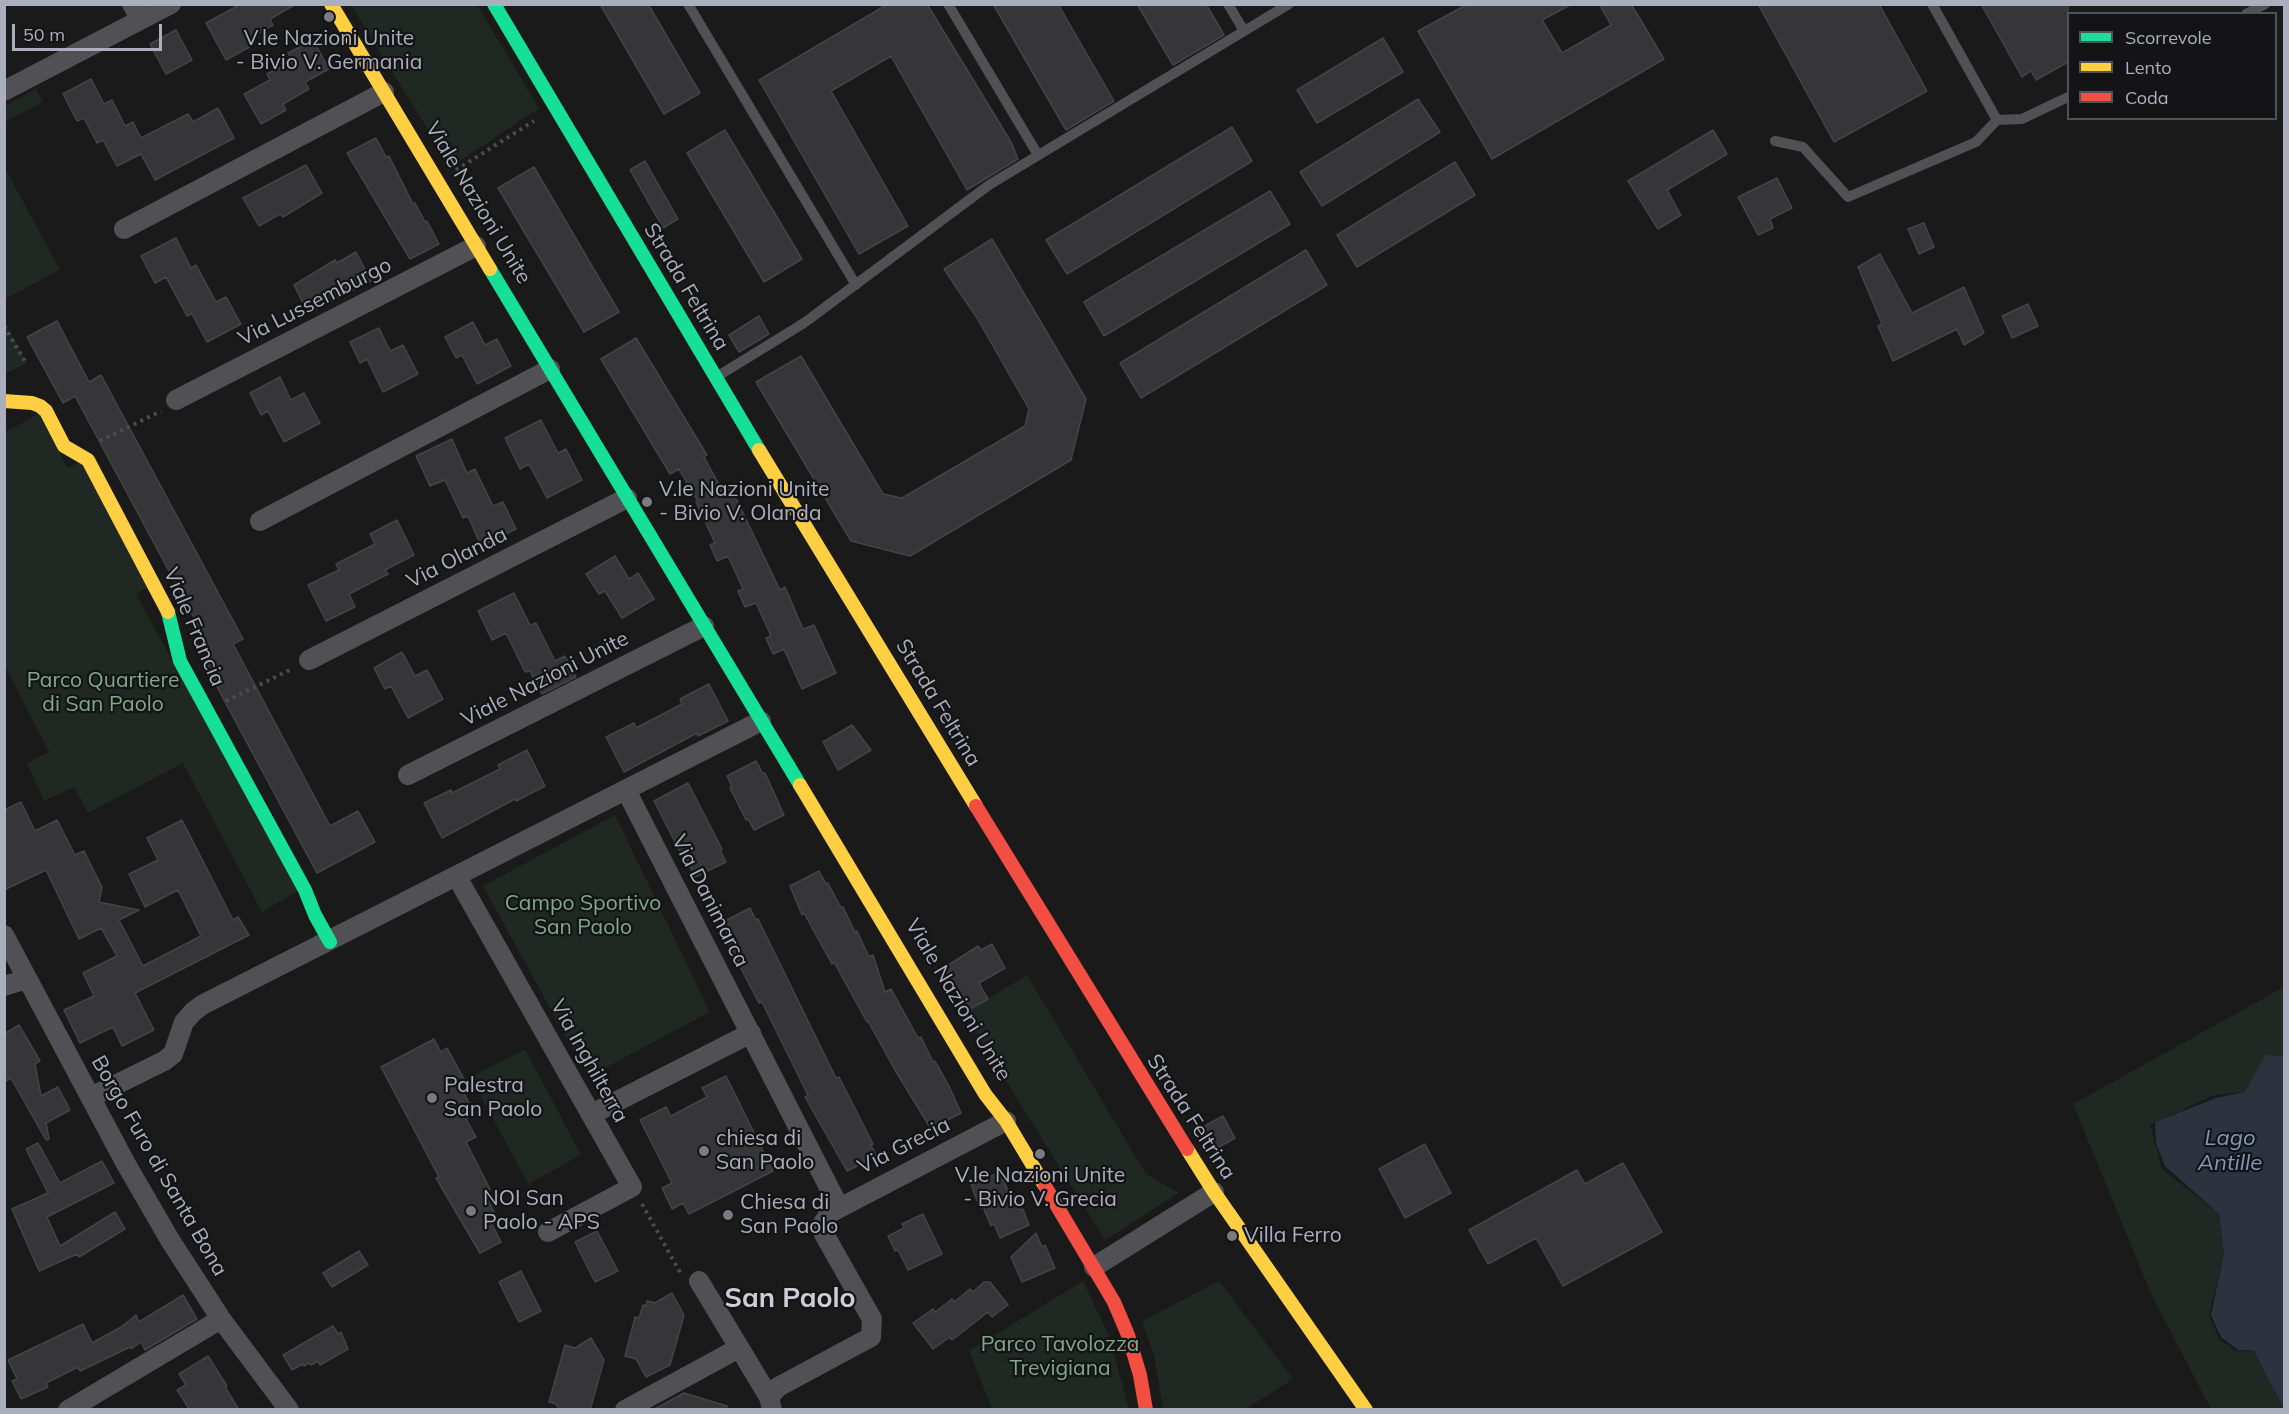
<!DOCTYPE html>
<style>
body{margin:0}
#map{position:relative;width:2289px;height:1414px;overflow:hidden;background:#1a1a1b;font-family:Mulish,sans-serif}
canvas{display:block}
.frame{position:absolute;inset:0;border:6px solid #abaebc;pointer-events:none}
.legend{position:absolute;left:2067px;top:12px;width:210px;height:108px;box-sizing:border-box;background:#141417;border:2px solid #505259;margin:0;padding:8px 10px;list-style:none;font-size:18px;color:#abaebc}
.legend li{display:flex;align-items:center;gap:12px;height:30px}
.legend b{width:30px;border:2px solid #505259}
.scale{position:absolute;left:12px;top:24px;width:150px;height:27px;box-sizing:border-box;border:3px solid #abaebc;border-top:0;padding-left:8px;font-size:18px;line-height:21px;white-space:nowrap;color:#abaebc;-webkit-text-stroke:4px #141417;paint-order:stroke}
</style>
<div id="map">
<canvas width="2289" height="1414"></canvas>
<div class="frame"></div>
<ul class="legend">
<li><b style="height:8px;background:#16e098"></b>Scorrevole</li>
<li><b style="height:8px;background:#ffcf43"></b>Lento</li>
<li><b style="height:8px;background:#f24e42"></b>Coda</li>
</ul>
<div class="scale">50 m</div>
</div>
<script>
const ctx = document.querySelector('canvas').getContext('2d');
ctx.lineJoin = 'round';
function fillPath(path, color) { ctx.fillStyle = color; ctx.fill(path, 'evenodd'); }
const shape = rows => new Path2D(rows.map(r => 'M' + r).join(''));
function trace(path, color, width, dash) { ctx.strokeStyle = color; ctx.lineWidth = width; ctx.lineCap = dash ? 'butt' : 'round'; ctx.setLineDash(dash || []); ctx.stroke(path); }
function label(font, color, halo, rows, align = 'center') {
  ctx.font = font + ' Mulish,sans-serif'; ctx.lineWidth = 4.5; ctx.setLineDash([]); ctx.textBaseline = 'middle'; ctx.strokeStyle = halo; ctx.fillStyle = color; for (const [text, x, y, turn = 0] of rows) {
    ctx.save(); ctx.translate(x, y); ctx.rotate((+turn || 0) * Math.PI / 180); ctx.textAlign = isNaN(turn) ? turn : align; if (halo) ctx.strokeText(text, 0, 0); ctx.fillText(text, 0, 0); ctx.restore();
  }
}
fillPath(shape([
 [351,5,477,5,539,108,451,167],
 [36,89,43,102,5,122,5,106],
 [5,168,60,270,5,299,4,299],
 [4,320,27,363,5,374,4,374],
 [41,413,67,468,83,461,149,587,136,594,298,891,262,912,183,763,88,813,74,787,44,801,27,763,49,752,5,666,5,432],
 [615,815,710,1012,588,1077,483,886],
 [1027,975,1146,1174,1179,1193,1105,1240,964,1013],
 [2284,987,2284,1056,2265,1055,2245,1092,2214,1095,2150,1125,2162,1169,2219,1214,2224,1254,2209,1315,2219,1339,2236,1351,2254,1350,2268,1379,2284,1408,2284,1409,2211,1409,2151,1294,2073,1104],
 [525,1049,581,1155,528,1184,471,1077],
 [1083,1281,1109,1336,1129,1409,992,1409,969,1351],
 [1219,1281,1293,1379,1246,1409,1163,1409,1154,1356,1142,1321]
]), '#1f2822');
fillPath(shape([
 [2265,1055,2284,1056,2284,1408,2268,1379,2254,1350,2238,1350,2221,1337,2211,1315,2224,1254,2219,1214,2165,1166,2156,1143,2155,1122,2216,1098,2245,1092]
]), '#2c333e');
const building = shape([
 [241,4,296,4,270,19,273,25,248,39,251,46,226,60,206,23,241,4],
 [600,4,648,4,700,93,664,114,600,4],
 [888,4,927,4,1011,142,1018,159,967,190,891,56,831,91,908,226,859,254,759,80,888,4],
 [993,4,1058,4,1114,101,1066,130,993,4],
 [1137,4,1206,4,1224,35,1173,65,1137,4],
 [1468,4,1572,4,1542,20,1562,53,1611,25,1599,4,1631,4,1664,59,1492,159,1418,31,1468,4],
 [1758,4,1879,4,1927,91,1834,142,1758,4],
 [1981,4,2068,4,2068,62,2036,80,2031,71,2022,77,1981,4],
 [176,30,192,60,166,74,150,44,176,30],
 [1383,38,1403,72,1317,123,1297,90,1383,38],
 [313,40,329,69,305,82,309,89,283,104,286,110,261,124,244,94,270,80,267,74,292,61,288,53,313,40],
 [91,79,104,104,112,100,125,126,133,122,141,138,188,114,193,122,218,108,234,138,155,180,141,154,117,166,103,140,97,143,84,118,77,121,63,94,91,79],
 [1418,99,1440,132,1322,206,1300,172,1418,99],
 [1232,127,1252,161,1067,274,1046,240,1232,127],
 [725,130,802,259,764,282,687,153,725,130],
 [1713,130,1727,154,1667,190,1681,215,1658,229,1628,181,1713,130],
 [376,138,386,157,389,156,413,204,415,203,425,222,427,221,439,244,410,259,347,153,376,138],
 [645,161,678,219,663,228,630,170,645,161],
 [1455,162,1475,195,1357,267,1337,235,1455,162],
 [306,165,322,193,283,217,280,214,259,226,243,198,306,165],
 [534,167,619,312,584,332,498,188,534,167],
 [1777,178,1792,208,1770,219,1773,228,1758,235,1738,197,1777,178],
 [1270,191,1290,224,1104,336,1084,302,1270,191],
 [1924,223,1934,247,1919,254,1908,229,1924,223],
 [176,238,191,268,196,265,216,302,226,297,241,324,207,342,192,314,187,316,166,277,155,283,141,256,176,238],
 [992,239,1086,399,1071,460,910,556,851,541,756,382,801,356,883,494,902,498,1025,426,1029,409,977,318,944,269,992,239],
 [1306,250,1327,285,1141,398,1120,363,1306,250],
 [356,252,371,281,308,313,294,285,335,260,337,263,356,252],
 [1880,254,1912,313,1964,287,1984,333,1964,345,1957,329,1893,361,1878,326,1882,324,1858,267,1880,254],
 [2028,304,2038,326,2012,338,2002,316,2028,304],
 [759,316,769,334,739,352,729,335,759,316],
 [57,321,89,382,101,375,243,639,233,644,330,826,358,811,375,842,317,873,202,659,213,653,75,396,63,403,27,337,57,321],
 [473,322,485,345,497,339,511,366,477,384,462,355,456,358,445,337,473,322],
 [379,328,390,351,403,345,418,374,383,392,367,359,360,363,350,342,379,328],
 [636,338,707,455,704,457,722,490,730,486,780,590,785,587,803,629,814,625,836,673,802,689,784,649,773,654,766,638,771,636,756,603,745,607,738,591,743,589,728,556,717,561,710,545,715,543,696,502,698,501,679,469,670,474,601,359,636,338],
 [280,377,291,400,304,393,320,423,284,442,268,411,261,415,250,393,280,377],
 [541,420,558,453,566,449,582,480,547,498,529,464,520,469,505,438,541,420],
 [452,439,467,473,475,469,493,506,503,502,516,529,481,546,468,516,463,518,445,480,430,486,416,456,452,439],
 [397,520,414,555,385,570,388,574,349,594,355,607,326,621,308,585,339,570,336,564,375,544,370,534,397,520],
 [615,556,629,579,638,573,654,599,622,618,605,591,599,594,586,574,615,556],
 [514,593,530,625,536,623,555,661,565,656,576,677,542,694,530,671,525,672,506,633,492,640,478,611,514,593],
 [402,652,415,676,427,670,443,699,408,718,391,686,385,689,374,668,402,652],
 [709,684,728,721,698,736,697,733,624,772,606,737,634,723,636,728,682,704,680,699,709,684],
 [852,725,871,750,838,770,823,742,852,725],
 [527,750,545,786,516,801,515,799,442,838,424,803,451,790,452,793,500,769,498,765,527,750],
 [756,761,763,774,765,773,784,815,754,830,748,819,746,820,730,788,732,787,727,776,756,761],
 [688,783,722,849,720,850,726,862,695,877,690,866,688,867,654,801,688,783],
 [21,802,35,831,57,820,75,855,84,851,102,887,99,902,139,910,119,920,143,966,201,936,178,890,145,907,129,874,158,860,147,838,182,820,233,920,238,917,249,935,135,993,154,1030,122,1046,113,1027,80,1043,64,1010,94,996,83,973,117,956,101,928,79,939,46,870,4,890,4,810,21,802],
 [819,871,826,884,828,883,841,908,843,907,855,932,857,931,869,957,873,955,885,992,891,989,918,1038,921,1037,933,1062,935,1061,949,1086,961,1113,931,1129,895,1070,868,1021,867,1022,834,962,832,964,804,913,802,915,790,886,819,871],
 [750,908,756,920,758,919,836,1078,839,1077,873,1144,871,1145,876,1156,847,1171,805,1097,808,1095,762,1002,759,1003,724,936,727,934,721,923,750,908],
 [992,944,1005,968,979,983,988,999,968,1010,944,968,978,946,981,950,992,944],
 [19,1025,40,1061,35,1064,41,1096,58,1087,70,1110,46,1123,49,1139,46,1140,11,1078,4,1082,4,1034,19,1025],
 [434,1039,441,1052,447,1048,464,1079,458,1082,475,1114,466,1119,476,1137,466,1142,490,1189,484,1192,494,1212,488,1216,501,1242,480,1253,436,1178,439,1177,381,1067,434,1039],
 [726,1076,773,1171,689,1214,683,1203,672,1209,662,1188,672,1183,640,1120,666,1107,671,1116,707,1097,702,1088,726,1076],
 [1223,1116,1235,1138,1214,1150,1201,1128,1223,1116],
 [38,1143,60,1183,102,1161,114,1183,47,1217,60,1246,115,1212,125,1229,79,1257,77,1254,39,1271,12,1209,48,1193,26,1149,38,1143],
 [1425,1144,1451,1193,1405,1218,1379,1169,1425,1144],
 [1623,1163,1662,1232,1563,1286,1536,1238,1488,1264,1469,1230,1577,1170,1585,1184,1623,1163],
 [1000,1172,1009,1193,1012,1191,1020,1210,1023,1209,1029,1225,1000,1238,994,1224,991,1226,983,1207,980,1208,971,1185,1000,1172],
 [923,1214,942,1254,908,1270,898,1250,895,1251,888,1236,904,1228,902,1224,923,1214],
 [597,1231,618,1271,595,1282,575,1242,597,1231],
 [1036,1233,1042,1247,1045,1245,1055,1268,1022,1282,1011,1257,1036,1233],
 [359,1251,368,1265,332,1287,323,1273,359,1251],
 [521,1271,541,1311,519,1322,499,1282,521,1271],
 [984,1282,990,1282,1008,1305,992,1317,988,1312,952,1340,950,1337,933,1349,913,1323,933,1309,935,1312,952,1299,954,1302,970,1289,973,1292,984,1282],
 [672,1293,684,1315,670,1365,646,1377,636,1359,625,1356,635,1317,639,1318,643,1305,646,1306,647,1301,655,1303,672,1293],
 [183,1295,197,1319,145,1350,141,1342,131,1349,130,1347,80,1371,78,1367,46,1383,48,1387,21,1399,12,1381,17,1379,8,1360,83,1324,92,1343,121,1327,136,1315,139,1322,183,1295],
 [333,1326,338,1334,341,1332,348,1349,320,1365,318,1361,311,1365,309,1363,304,1366,303,1364,292,1370,283,1355,333,1326],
 [591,1338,604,1360,590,1410,560,1410,556,1404,549,1402,565,1345,575,1348,591,1338],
 [208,1356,227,1386,225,1387,239,1410,190,1410,177,1390,186,1385,179,1374,208,1356],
 [684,1393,727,1406,726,1410,653,1410,684,1393]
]);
fillPath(building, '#363639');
trace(building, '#434447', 1.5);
trace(shape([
 [456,170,534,121],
 [4,326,26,363],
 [100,441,161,411],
 [226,701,292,669],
 [642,1204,682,1276]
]), '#4b4b50', 4, [3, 4.5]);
trace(shape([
 [688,4,856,285],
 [948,4,1038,155],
 [1228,4,1244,31],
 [1932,4,1997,120,2022,119,2068,97],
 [2246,14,2265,4],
 [1775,141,1803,147,1848,197,1976,142,1997,120],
 [718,376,804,323,989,185,1289,4]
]), '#505055', 10);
trace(shape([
 [132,4,137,13],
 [4,91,171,4],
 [124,229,384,92],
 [176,400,476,246],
 [260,521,550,369],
 [309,660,627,498],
 [408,775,704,626],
 [626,790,839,1207],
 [457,877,632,1187,548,1232],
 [4,935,126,1164,170,1240,221,1319,289,1410],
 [4,986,27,979],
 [91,1097,164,1061,173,1054,184,1022,193,1012,202,1005,761,721],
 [592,1114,751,1033],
 [1094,1267,1214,1192],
 [699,1281,769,1397],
 [68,1410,221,1319],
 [625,1410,739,1348],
 [772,1410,769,1397,778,1387,871,1337,872,1319,824,1234,823,1223,830,1213,1006,1121]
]), '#505055', 20);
trace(shape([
 [494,4,759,450],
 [490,269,800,785],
 [168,612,180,661,305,890,315,915,330,942]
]), '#16e098', 14);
trace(shape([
 [331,4,490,269],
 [4,401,32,403,40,406,46,411,64,446,88,460,168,612],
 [759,450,976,806],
 [800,785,985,1094,1006,1121,1045,1186],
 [1187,1149,1214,1192,1366,1410]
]), '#ffcf43', 14);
trace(shape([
 [976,806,1187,1149],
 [1045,1186,1114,1302,1128,1335,1140,1375,1146,1410]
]), '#f24e42', 14);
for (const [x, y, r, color] of [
 [329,17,6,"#787a84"],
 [647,502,6,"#787a84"],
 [432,1098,6,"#787a84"],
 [704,1151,6,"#787a84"],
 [1040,1154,6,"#787a84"],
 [471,1211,6,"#787a84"],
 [728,1215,6,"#787a84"],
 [1232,1236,6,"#787a84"]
]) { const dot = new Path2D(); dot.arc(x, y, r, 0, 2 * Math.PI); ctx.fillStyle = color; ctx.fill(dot); trace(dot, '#141417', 2); }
label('21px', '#abaebc', '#141417', [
 ["V.le Nazioni Unite",329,39,"center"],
 ["- Bivio V. Germania",329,63,"center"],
 ["V.le Nazioni Unite",659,490],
 ["- Bivio V. Olanda",659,514],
 ["Palestra",444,1086],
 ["San Paolo",444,1110],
 ["chiesa di",716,1139],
 ["San Paolo",716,1163],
 ["V.le Nazioni Unite",1040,1176,"center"],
 ["- Bivio V. Grecia",1040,1200,"center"],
 ["NOI San",483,1199],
 ["Paolo - APS",483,1223],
 ["Chiesa di",740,1203],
 ["San Paolo",740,1227],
 ["Villa Ferro",1244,1236]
], 'left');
label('21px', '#abaebc', '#141417', [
 ["Viale Nazioni Unite",478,203,59],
 ["Strada Feltrina",686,287,59],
 ["Via Lussemburgo",315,302,-27],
 ["Via Olanda",457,558,-27],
 ["Viale Francia",194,627,67],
 ["Viale Nazioni Unite",545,679,-27],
 ["Strada Feltrina",938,703,59],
 ["Via Danimarca",710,901,63],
 ["Viale Nazioni Unite",958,1000,59],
 ["Via Inghilterra",589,1061,61],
 ["Strada Feltrina",1191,1117,57],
 ["Via Grecia",904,1146,-27],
 ["Borgo Furo di Santa Bona",159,1166,60]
]);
label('21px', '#81a888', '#141417', [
 ["Parco Quartiere",103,681],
 ["di San Paolo",103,705],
 ["Campo Sportivo",583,904],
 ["San Paolo",583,928],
 ["Parco Tavolozza",1060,1345],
 ["Trevigiana",1060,1369]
]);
label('italic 22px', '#8098b8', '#141417', [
 ["Lago",2230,1138],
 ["Antille",2230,1163]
]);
label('bold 27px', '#ccced7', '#141417', [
 ["San Paolo",790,1299]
]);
</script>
